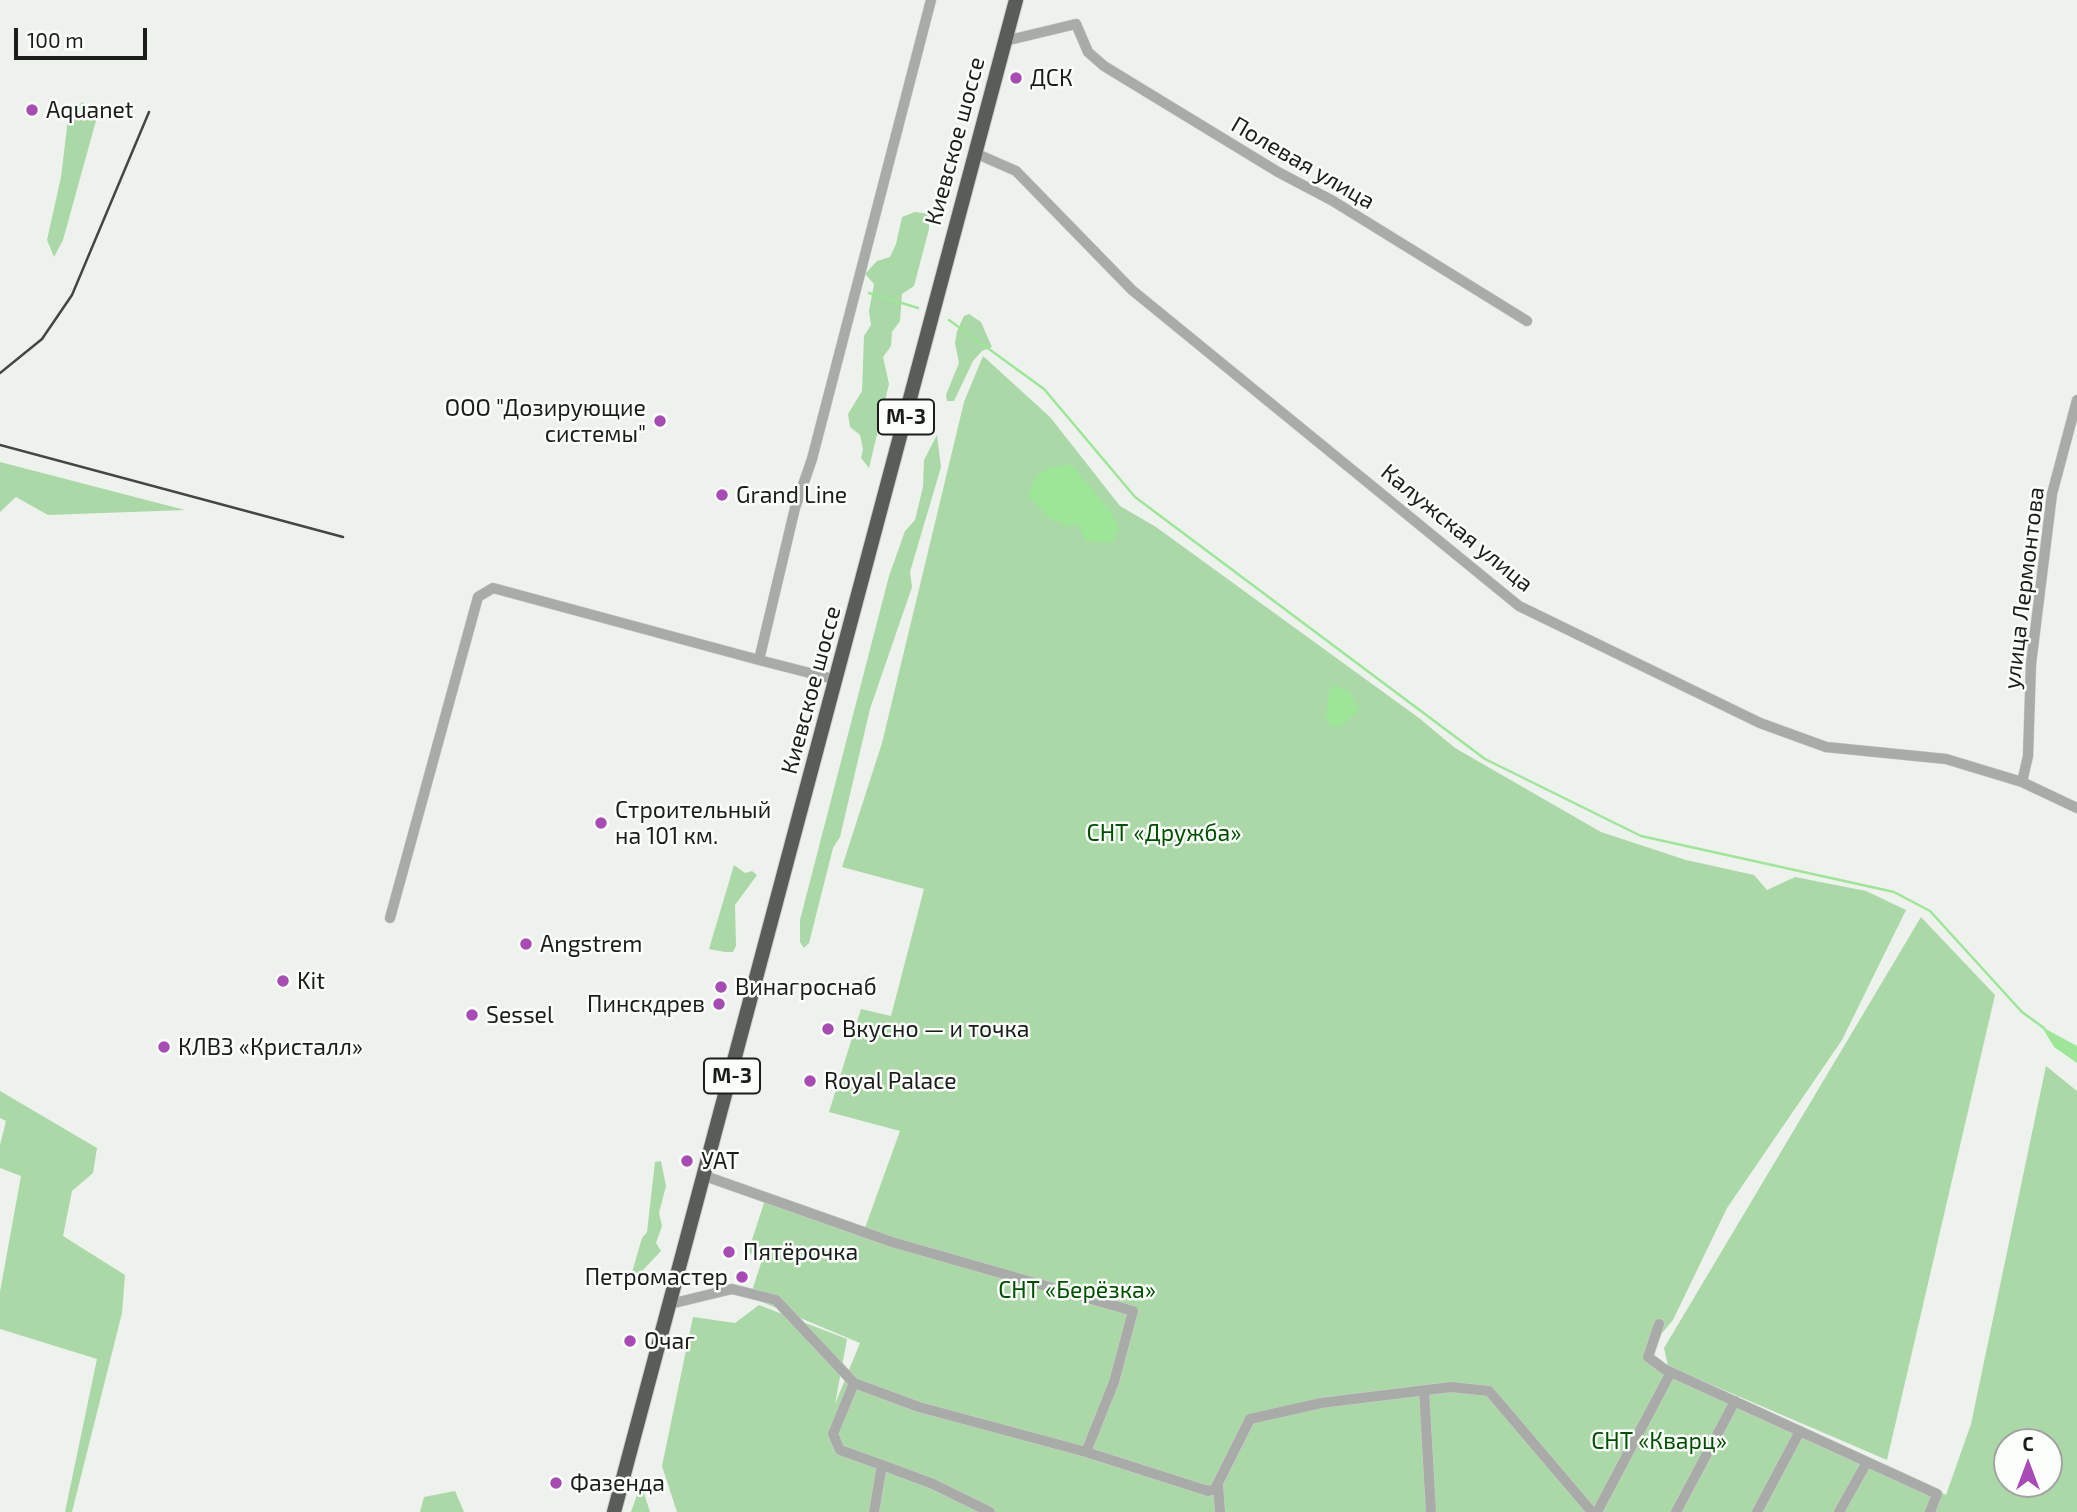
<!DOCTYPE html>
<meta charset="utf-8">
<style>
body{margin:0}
#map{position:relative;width:2077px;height:1512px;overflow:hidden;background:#edf2ed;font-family:"Exo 2",sans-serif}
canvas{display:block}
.north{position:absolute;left:1993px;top:1428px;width:70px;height:70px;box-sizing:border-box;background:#fafffa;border:2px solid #a1a4a1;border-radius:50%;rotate:0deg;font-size:19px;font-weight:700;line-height:28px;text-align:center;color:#1b1c1b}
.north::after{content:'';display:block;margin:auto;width:24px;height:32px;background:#a84bb5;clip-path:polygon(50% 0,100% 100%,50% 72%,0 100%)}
.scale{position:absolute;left:14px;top:28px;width:133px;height:32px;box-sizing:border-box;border:4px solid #1b1c1b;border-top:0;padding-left:9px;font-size:21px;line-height:24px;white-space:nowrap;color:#1b1c1b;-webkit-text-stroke:5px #fafffa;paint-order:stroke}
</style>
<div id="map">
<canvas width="2077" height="1512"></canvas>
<div class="north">С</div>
<div class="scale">100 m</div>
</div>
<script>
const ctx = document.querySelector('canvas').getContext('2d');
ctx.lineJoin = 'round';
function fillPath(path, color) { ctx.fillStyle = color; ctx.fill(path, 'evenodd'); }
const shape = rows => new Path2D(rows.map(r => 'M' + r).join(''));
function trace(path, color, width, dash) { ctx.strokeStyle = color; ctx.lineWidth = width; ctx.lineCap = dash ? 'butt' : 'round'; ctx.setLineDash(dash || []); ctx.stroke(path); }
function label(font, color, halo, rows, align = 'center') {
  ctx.font = font + ' "Exo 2",sans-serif'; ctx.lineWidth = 5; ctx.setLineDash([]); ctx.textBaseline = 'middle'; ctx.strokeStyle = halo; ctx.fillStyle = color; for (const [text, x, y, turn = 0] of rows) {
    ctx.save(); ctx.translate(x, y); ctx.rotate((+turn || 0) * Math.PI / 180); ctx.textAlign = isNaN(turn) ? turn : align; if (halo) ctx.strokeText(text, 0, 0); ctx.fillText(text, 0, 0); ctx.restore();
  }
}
fillPath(shape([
 [83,102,97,117,63,240,54,257,47,240,61,177,69,111],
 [915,212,929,214,929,229,914,286,902,294,900,321,892,332,891,346,883,357,889,384,869,468,861,458,863,449,860,435,850,427,848,414,862,391,864,336,871,325,869,311,874,284,865,274,877,261,890,257,896,244,902,217],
 [969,314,981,322,992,347,982,351,973,361,954,401,947,401,946,395,959,363,955,343,957,331,964,316],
 [983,356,1050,417,1120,506,1156,527,1419,718,1455,748,1601,832,1686,860,1754,875,1767,890,1795,877,1866,891,1906,910,1842,1040,1727,1208,1673,1320,1646,1352,1664,1366,1904,1473,1946,1495,1971,1424,2046,1066,2077,1091,2077,1512,677,1512,662,1466,693,1317,735,1323,759,1305,847,1339,835,1404,860,1343,750,1297,762,1260,748,1252,765,1200,862,1236,900,1131,829,1112,861,1009,891,1016,924,889,842,867,882,743,964,402],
 [2007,1442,2049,1442,2049,1484,2007,1484],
 [937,435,941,467,910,572,912,587,870,709,840,837,833,848,809,943,804,948,800,942,800,920,889,576,905,531,915,520,923,487,924,460],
 [0,462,185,510,48,515,16,497,0,512],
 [734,865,745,873,752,871,757,875,735,905,736,946,733,952,725,952,709,949],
 [1921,917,1995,995,1887,1460,1668,1366,1664,1348],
 [0,1091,97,1148,93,1173,72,1191,63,1236,125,1275,122,1313,72,1512,65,1512,97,1359,0,1329,0,1292,21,1176,0,1168,0,1145,6,1121,0,1118],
 [661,1161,666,1186,659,1213,662,1226,656,1243,661,1251,643,1270,643,1284,635,1285,630,1279,642,1238,647,1232,655,1162],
 [642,1487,650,1512,631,1512,639,1489],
 [455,1491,464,1512,420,1512,424,1497]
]), '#abd8a7');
fillPath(shape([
 [1071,464,1111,512,1119,528,1113,542,1085,541,1078,523,1069,527,1048,517,1028,496,1037,475,1050,468],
 [1336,686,1349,691,1359,711,1340,727,1331,726,1326,719,1330,687],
 [2042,1027,2077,1046,2077,1063,2054,1047]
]), '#9de698');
trace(shape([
 [869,293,918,308],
 [949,320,1044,389,1135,497,1485,759,1641,836,1894,892,1930,911,2022,1012,2044,1028]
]), '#9de698', 2.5);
const minor = shape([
 [1005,41,1076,24,1088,52,1104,66,1278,172,1333,201,1527,321],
 [975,153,1016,171,1132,290,1519,606,1760,723,1826,747,1946,759,2022,782,2077,808],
 [837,680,759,660,795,508,812,459,931,0],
 [2022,782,2028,756,2031,664,2052,494,2077,400],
 [390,918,478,597,493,588,759,660],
 [705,1176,892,1242,1133,1311,1114,1382,1086,1452,1208,1491,1215,1489,1250,1419,1321,1403,1451,1387,1489,1391,1592,1512],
 [670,1304,732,1289,776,1300,854,1383,919,1407,1086,1452],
 [1659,1324,1648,1357,1664,1369,1937,1494,1930,1512],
 [854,1383,833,1434,840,1450,882,1465,874,1512],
 [1424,1390,1431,1512],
 [882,1465,933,1484,990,1512],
 [1218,1485,1220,1512],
 [1597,1512,1671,1372],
 [1676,1512,1735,1401],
 [1757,1512,1800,1431],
 [1839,1512,1867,1462]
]);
const highway = shape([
 [614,1512,1016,0]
]);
trace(minor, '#cbd0cb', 11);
trace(highway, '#cbd0cb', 16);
trace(minor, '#a9aba9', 10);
trace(highway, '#595d59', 14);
trace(shape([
 [0,373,42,339,72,295,149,112],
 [0,445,343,537]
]), '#444544', 2.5);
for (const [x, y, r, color] of [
 [1016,78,7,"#a84bb5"],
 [32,110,7,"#a84bb5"],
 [660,421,7,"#a84bb5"],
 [722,495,7,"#a84bb5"],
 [601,823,7,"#a84bb5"],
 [526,944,7,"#a84bb5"],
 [283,981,7,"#a84bb5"],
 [721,987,7,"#a84bb5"],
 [719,1004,7,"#a84bb5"],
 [472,1015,7,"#a84bb5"],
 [828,1029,7,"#a84bb5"],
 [164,1047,7,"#a84bb5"],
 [810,1081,7,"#a84bb5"],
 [687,1161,7,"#a84bb5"],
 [729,1252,7,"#a84bb5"],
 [742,1277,7,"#a84bb5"],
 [630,1341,7,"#a84bb5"],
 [556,1483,7,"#a84bb5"]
]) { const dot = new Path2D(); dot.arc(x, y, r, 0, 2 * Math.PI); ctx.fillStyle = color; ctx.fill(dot); trace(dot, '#fafffa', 2.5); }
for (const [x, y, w] of [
 [906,417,56],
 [732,1076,56]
]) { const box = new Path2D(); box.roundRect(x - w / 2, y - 17.5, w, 35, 5); ctx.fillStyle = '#fafffa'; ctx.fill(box); trace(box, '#1b1c1b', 2); }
label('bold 21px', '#1b1c1b', null, [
 ["М-3",906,417],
 ["М-3",732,1076]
]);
label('23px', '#1b1c1b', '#fafffa', [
 ["ДСК",1030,78],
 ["Aquanet",46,110],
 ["ООО \"Дозирующие",646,408,"right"],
 ["системы\"",646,434,"right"],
 ["Grand Line",736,495],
 ["Строительный",615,810],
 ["на 101 км.",615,836],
 ["Angstrem",540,944],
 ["Kit",297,981],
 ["Винагроснаб",735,987],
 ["Пинскдрев",705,1004,"right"],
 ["Sessel",486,1015],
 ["Вкусно — и точка",842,1029],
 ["КЛВЗ «Кристалл»",178,1047],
 ["Royal Palace",824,1081],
 ["УАТ",701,1161],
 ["Пятёрочка",743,1252],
 ["Петромастер",728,1277,"right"],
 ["Очаг",644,1341],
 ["Фазенда",570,1483]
], 'left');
label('23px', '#1b1c1b', '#fafffa', [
 ["Киевское шоссе",955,141,-75],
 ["Полевая улица",1303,163,30],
 ["Калужская улица",1457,528,39],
 ["улица Лермонтова",2024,588,-83],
 ["Киевское шоссе",811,690,-75]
]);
label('23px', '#004f00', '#fafffa', [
 ["СНТ «Дружба»",1164,833],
 ["СНТ «Берёзка»",1077,1290],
 ["СНТ «Кварц»",1659,1441]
]);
</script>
